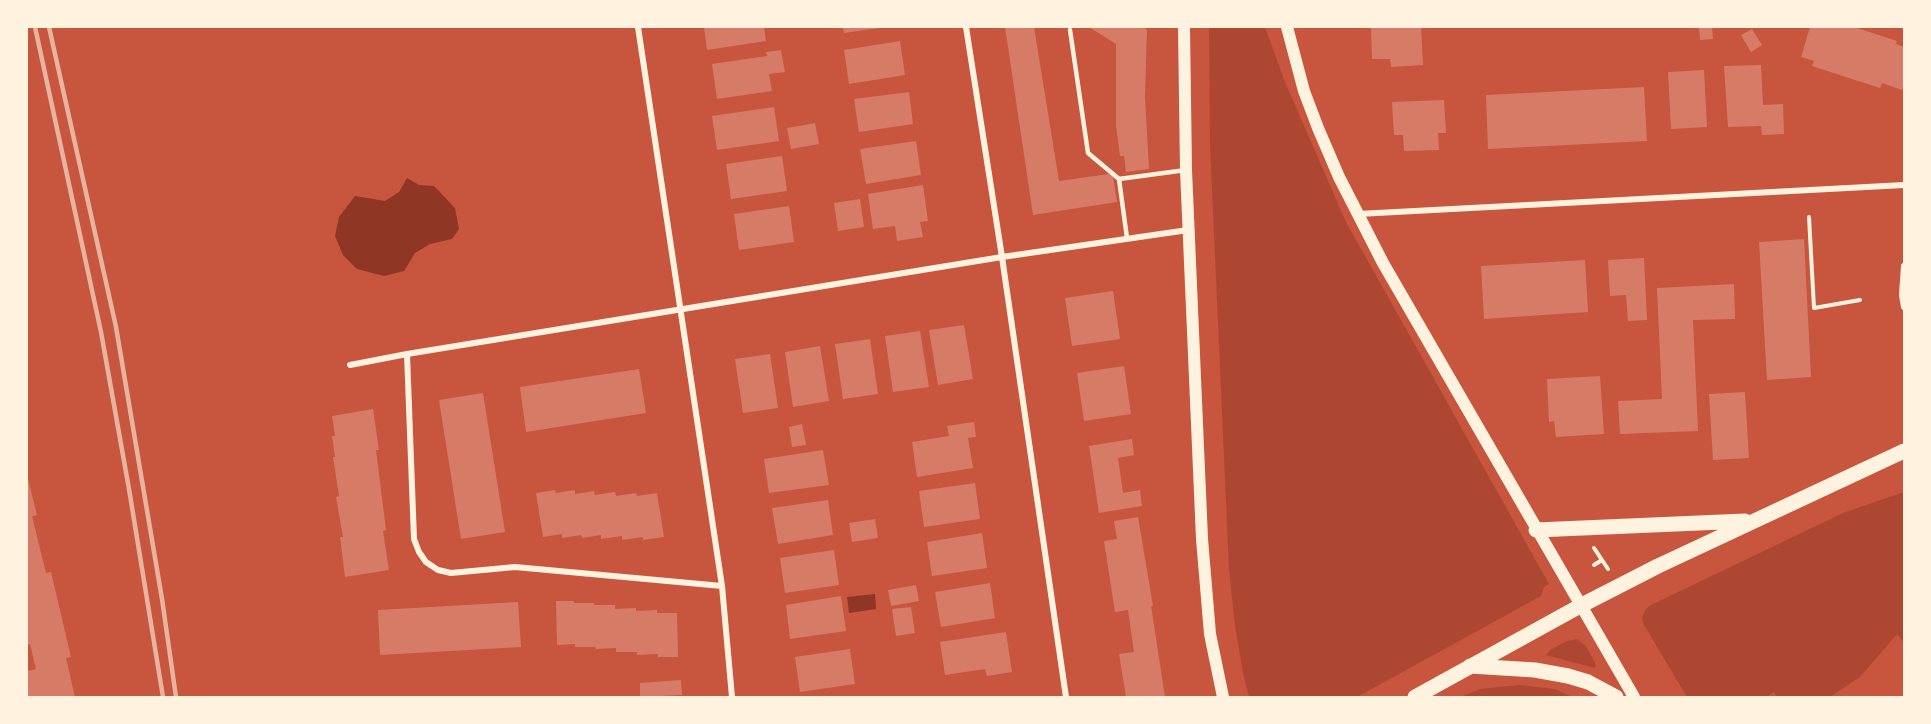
<!DOCTYPE html>
<style>
body{margin:0}
#map{position:relative;width:1931px;height:724px;overflow:hidden;background:#c8553d;font-family:Lora,serif}
canvas{display:block}
.frame{position:absolute;inset:0;border:28px solid #fff3e0;pointer-events:none}
</style>
<div id="map">
<canvas width="1931" height="724"></canvas>
<div class="frame"></div>
</div>
<script>
const ctx = document.querySelector('canvas').getContext('2d');
ctx.lineJoin = 'round';
function fillPath(path, color) { ctx.fillStyle = color; ctx.fill(path, 'evenodd'); }
const shape = rows => new Path2D(rows.map(r => 'M' + r).join(''));
function trace(path, color, width, dash) { ctx.strokeStyle = color; ctx.lineWidth = width; ctx.lineCap = dash ? 'butt' : 'round'; ctx.setLineDash(dash || []); ctx.stroke(path); }
fillPath(shape([
 [1209,27,1265,27,1285,82,1346,222,1549,584,1544,587,1541,596,1357,697,1249,697,1243,673,1235,626,1229,569,1210,144],
 [1904,492,1904,643,1897,634,1860,677,1830,697,1777,697,1774,692,1766,697,1687,697,1644,625,1642,619,1645,610,1651,605,1843,513],
 [1577,639,1586,646,1596,665,1595,668,1546,655,1550,650,1567,641],
 [1519,685,1555,689,1572,697,1461,697,1480,689]
]), '#ae4732');
fillPath(shape([
 [407,178,419,185,434,186,455,208,459,229,452,239,430,244,415,253,404,271,384,276,357,269,343,255,335,236,339,217,355,196,385,201,399,192],
 [875,594,876,609,849,613,847,597]
]), '#8f3625');
fillPath(shape([
 [704,27,764,27,766,41,707,50],
 [843,27,878,27,879,28,844,33],
 [1005,27,1034,27,1059,181,1109,174,1113,177,1117,202,1033,215],
 [1089,27,1143,27,1147,30,1145,97,1149,169,1126,172,1124,156,1120,156,1116,126,1116,44],
 [1371,27,1421,27,1423,65,1391,67,1390,59,1372,59],
 [1699,27,1712,27,1713,39,1700,40],
 [1810,27,1854,27,1897,41,1896,44,1904,47,1904,83,1902,90,1882,83,1880,88,1812,66,1814,61,1801,57],
 [1752,29,1762,45,1751,52,1741,35],
 [900,41,905,75,849,84,844,50],
 [781,50,785,72,769,74,772,91,717,99,712,64,767,56,766,52],
 [1761,65,1763,105,1783,104,1784,134,1762,135,1761,126,1728,127,1724,66],
 [1704,70,1707,127,1671,129,1668,72],
 [1644,87,1647,141,1488,149,1486,95],
 [909,92,913,124,859,132,854,99],
 [1444,100,1446,133,1438,133,1439,150,1404,151,1403,135,1394,135,1392,102],
 [774,107,779,141,717,150,712,116],
 [815,123,819,144,791,149,787,128],
 [916,141,921,175,866,184,860,149],
 [782,156,787,191,731,199,726,164],
 [923,185,928,221,920,222,923,237,897,241,895,226,873,229,868,194],
 [860,199,864,227,838,231,834,203],
 [789,206,794,242,739,250,734,214],
 [1804,239,1811,377,1767,380,1759,242],
 [1644,258,1647,320,1628,321,1626,295,1610,296,1608,260],
 [1585,260,1588,312,1484,319,1481,266],
 [1734,284,1735,319,1693,320,1698,431,1620,434,1618,401,1662,399,1657,288],
 [1113,291,1120,339,1072,346,1065,298],
 [964,325,973,379,938,385,929,330],
 [920,331,929,387,893,392,885,336],
 [870,339,878,394,843,399,835,344],
 [820,346,829,401,793,407,785,352],
 [770,354,778,408,743,413,735,359],
 [1124,366,1131,414,1084,421,1077,373],
 [639,369,646,413,526,432,520,387],
 [1600,376,1604,434,1556,437,1554,421,1549,422,1547,379],
 [1745,392,1749,458,1713,460,1709,394],
 [483,393,505,532,461,539,439,400],
 [373,409,379,450,376,450,386,530,383,531,389,570,345,577,340,537,343,537,336,497,339,496,333,457,335,457,332,436,335,436,332,416],
 [974,422,976,437,968,438,973,468,917,477,912,442,949,436,947,426],
 [802,424,806,445,792,447,789,427],
 [1132,439,1134,455,1118,458,1123,493,1140,490,1142,506,1099,513,1089,446],
 [823,450,829,485,769,493,764,459],
 [27,475,37,515,32,516,46,573,51,572,71,657,66,658,75,697,27,697,27,671,36,669,30,644,27,645],
 [975,483,980,519,924,527,919,491],
 [555,490,556,493,575,490,575,494,594,491,595,495,615,492,616,496,636,493,637,496,657,493,664,537,643,540,643,537,622,540,622,536,601,539,601,535,582,538,581,535,562,538,562,534,543,537,536,493],
 [828,500,833,535,778,544,772,508],
 [1138,517,1153,606,1151,606,1165,697,1126,697,1119,654,1134,652,1128,610,1115,612,1104,541,1117,539,1114,521],
 [875,519,878,538,852,542,849,523],
 [982,533,987,568,932,576,927,542],
 [834,550,839,585,785,593,780,558],
 [990,583,995,618,941,627,935,592],
 [916,585,919,601,891,606,888,590],
 [841,596,846,631,790,639,786,605],
 [556,601,574,601,574,603,594,603,594,605,615,605,615,609,636,608,636,611,657,610,657,613,677,613,678,657,658,657,658,654,637,655,637,652,616,652,616,648,596,649,595,647,575,647,575,644,557,645],
 [518,602,521,647,380,655,378,610],
 [911,607,915,633,896,636,892,609],
 [1006,632,1012,672,987,676,985,669,945,675,940,642],
 [850,649,855,684,800,692,795,657],
 [681,680,682,695,640,697,640,683]
]), '#d67c66');
trace(shape([
 [1809,217,1814,308,1860,300],
 [1594,548,1608,569],
 [1594,565,1602,560]
]), '#fff3e0', 4);
trace(shape([
 [1070,30,1088,153,1119,179],
 [1127,238,1119,179,1186,170]
]), '#fff3e0', 4.5);
trace(shape([
 [638,27,722,586,732,697],
 [966,27,1002,257,1066,697],
 [1358,214,1904,185],
 [1904,266,1902,295,1904,307],
 [407,354,414,539,419,552,426,562,438,570,451,573,515,567,722,586],
 [350,365,407,354,1002,257,1188,230]
]), '#fff3e0', 6);
trace(shape([
 [1184,27,1186,170,1202,539,1210,634,1223,697],
 [1287,27,1304,91,1318,128,1339,177,1383,263,1634,697]
]), '#fff3e0', 12);
trace(shape([
 [1536,530,1745,521],
 [1470,666,1535,670,1568,676,1588,682,1616,697],
 [1415,697,1580,606,1658,566,1904,451]
]), '#fff3e0', 15);
trace(shape([
 [35,27,101,332,129,489,163,697],
 [49,27,116,327,162,599,176,697]
]), '#e9b49f', 4.5);
</script>
